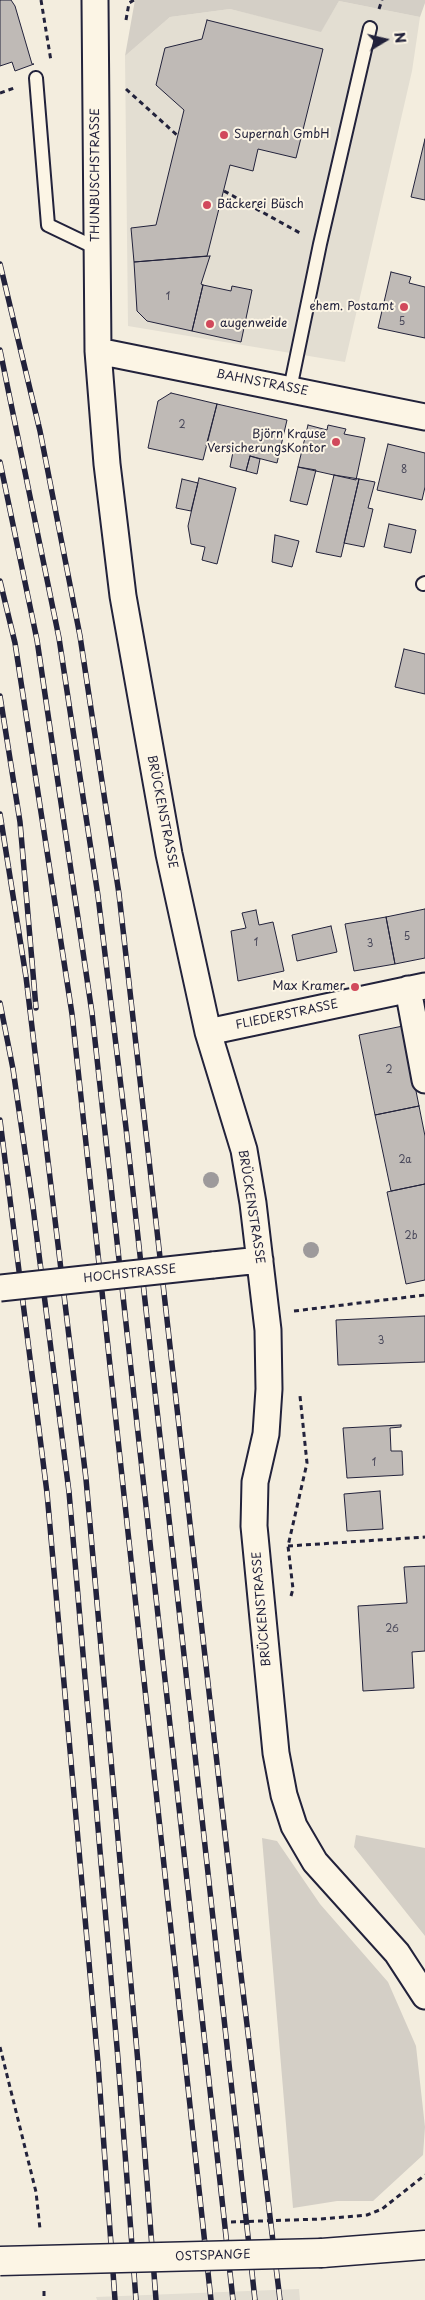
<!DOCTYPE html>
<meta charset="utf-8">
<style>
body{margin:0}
#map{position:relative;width:425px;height:2300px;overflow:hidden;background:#f3edde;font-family:"Playpen Sans",sans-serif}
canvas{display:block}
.north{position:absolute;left:360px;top:15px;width:50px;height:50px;-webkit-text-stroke:4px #fcf5e5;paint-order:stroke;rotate:81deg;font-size:14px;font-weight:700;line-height:20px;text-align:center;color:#22223b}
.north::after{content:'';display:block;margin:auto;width:18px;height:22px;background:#22223b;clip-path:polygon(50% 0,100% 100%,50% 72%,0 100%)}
</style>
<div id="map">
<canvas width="425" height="2300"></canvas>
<div class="north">N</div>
</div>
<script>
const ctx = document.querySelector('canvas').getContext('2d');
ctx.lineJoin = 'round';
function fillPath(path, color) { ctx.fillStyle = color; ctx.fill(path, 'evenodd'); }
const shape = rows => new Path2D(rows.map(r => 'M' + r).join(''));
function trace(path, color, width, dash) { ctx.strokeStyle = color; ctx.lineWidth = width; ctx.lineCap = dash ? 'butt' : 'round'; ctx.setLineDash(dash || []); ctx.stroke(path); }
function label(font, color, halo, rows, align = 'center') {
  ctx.font = font + ' "Playpen Sans",sans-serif'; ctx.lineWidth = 4; ctx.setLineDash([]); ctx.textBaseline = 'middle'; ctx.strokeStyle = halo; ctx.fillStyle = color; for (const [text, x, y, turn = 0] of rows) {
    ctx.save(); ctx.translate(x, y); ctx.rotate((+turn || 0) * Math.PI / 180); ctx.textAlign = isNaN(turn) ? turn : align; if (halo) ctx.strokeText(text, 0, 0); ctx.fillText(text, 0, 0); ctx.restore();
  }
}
fillPath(shape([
 [339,1,420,17,412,71,345,362,128,326,125,56,170,17,230,9,321,31],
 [299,2289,300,2300,97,2300,96,2297]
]), '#e3ded2');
fillPath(shape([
 [135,0,425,0,425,3,420,17,339,1,321,32,230,9,170,17,125,56],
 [356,1835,425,1848,425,1936,354,1847],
 [262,1838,277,1841,320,1904,388,1982,416,2046,425,2127,423,2155,373,2201,337,2201,293,2208]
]), '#d4cfc6');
const building = shape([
 [0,0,11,0,15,6,32,64,34,64,15,71,12,62,0,66,0,0],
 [207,20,323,49,296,158,258,149,253,171,230,165,207,256,134,262,131,228,156,225,184,110,156,85,165,48,202,39,207,20],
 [425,139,425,200,411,197,425,139],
 [210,256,201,284,203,285,192,331,147,321,137,311,134,262,210,256],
 [391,272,411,277,409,283,425,287,425,338,378,328,391,272],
 [203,285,231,291,232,286,252,290,241,342,192,331,203,285],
 [171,393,217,404,203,460,148,448,158,401,171,393],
 [217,404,287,420,277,463,250,456,246,471,230,467,233,452,206,446,217,404],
 [308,425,327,430,328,425,346,429,344,434,365,438,356,480,298,467,308,425],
 [388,444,425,453,425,487,422,500,377,490,388,444],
 [250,456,260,459,257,474,246,471,250,456],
 [298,467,316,470,307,505,290,501,298,467],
 [334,475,359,479,341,557,316,552,334,475],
 [199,478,236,488,217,564,202,560,205,547,191,544,188,526,199,478],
 [182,479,198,483,191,511,176,508,182,479],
 [359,479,375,482,368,508,373,509,364,547,344,543,359,479],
 [389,524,416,530,411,553,384,547,389,524],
 [275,535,299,541,292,567,272,562,275,535],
 [404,649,425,654,425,694,395,687,404,649],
 [425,909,425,958,395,964,386,917,425,909],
 [256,910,259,925,273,922,284,971,238,981,231,931,246,928,242,913,256,910],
 [386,917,395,964,354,971,345,924,386,917],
 [331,926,337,952,297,961,292,935,331,926],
 [403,1026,419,1106,375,1115,359,1035,403,1026],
 [419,1106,425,1136,425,1184,391,1191,375,1115,419,1106],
 [425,1184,425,1280,406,1284,387,1192,425,1184],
 [425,1316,425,1362,338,1365,336,1320,425,1316],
 [401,1425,401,1427,390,1428,391,1451,402,1451,403,1475,347,1478,343,1428,401,1425],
 [380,1491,383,1529,347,1531,344,1494,380,1491],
 [425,1566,425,1651,412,1652,414,1688,363,1691,358,1606,407,1603,404,1567,425,1566]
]);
fillPath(building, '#bfbab6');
trace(building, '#22223b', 1);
const lane = shape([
 [36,78,48,225,96,248],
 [290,389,320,244,370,28],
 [423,584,425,583]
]);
const street = shape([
 [95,0,98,351,107,464,123,596,169,854,208,1032,244,1150,253,1203,268,1330,269,1389,266,1434,255,1482,254,1526,276,1753,284,1795,294,1826,315,1862,397,1953,425,1996],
 [98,351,425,417],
 [408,989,425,1080],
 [208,1032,425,986],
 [213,1265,260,1260]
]);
const secondary = shape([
 [322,2253,425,2245]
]);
trace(lane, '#22223b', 16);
trace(street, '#22223b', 29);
trace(secondary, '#22223b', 31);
trace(shape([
 [41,0,51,61],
 [379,9,382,0],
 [126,20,129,3,134,0],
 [126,89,178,136],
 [0,93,14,88],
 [224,191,300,233],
 [294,1311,425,1295],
 [288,1546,425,1537],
 [291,1596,293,1589,288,1546,307,1463,300,1396],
 [0,2047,36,2192,40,2229],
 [321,2219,367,2215,382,2209,425,2175],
 [44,2291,44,2300]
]), '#22223b', 3, [5, 4]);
trace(lane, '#fcf5e5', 12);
trace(street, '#fcf5e5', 25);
trace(secondary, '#fcf5e5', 28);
const rail = shape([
 [0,264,40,431,80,636,119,894,239,1958,280,2300],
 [0,350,59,638,98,896,126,1128,255,2300],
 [0,462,37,640,92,1013,233,2300],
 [0,581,15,643,72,1014,211,2300],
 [0,696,20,822,36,1008],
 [0,814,26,977,86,1479,138,2063,156,2300],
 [0,1003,13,1069,33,1207,69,1492,118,2059,136,2300],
 [0,1120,47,1493,98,2063,115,2300]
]);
trace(rail, '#22223b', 5.5);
trace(rail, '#fcf5e5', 4, [11]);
const streetBridge = shape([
 [0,1288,213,1265]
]);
const secondaryBridge = shape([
 [0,2261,322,2253]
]);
trace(streetBridge, '#22223b', 29, []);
trace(secondaryBridge, '#22223b', 31, []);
trace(shape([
 [231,2222,321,2219]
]), '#22223b', 3, [5, 4]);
trace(streetBridge, '#fcf5e5', 25);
trace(secondaryBridge, '#fcf5e5', 28);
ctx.fillStyle = '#9d9a9b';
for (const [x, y] of [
 [211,1180],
 [311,1250]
]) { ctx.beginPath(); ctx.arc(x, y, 8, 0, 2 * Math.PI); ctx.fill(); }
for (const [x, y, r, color] of [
 [224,135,5,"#d1495b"],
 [207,205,5,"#d1495b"],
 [404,307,5,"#d1495b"],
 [210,324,5,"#d1495b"],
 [336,442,5,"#d1495b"],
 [355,987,5,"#d1495b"]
]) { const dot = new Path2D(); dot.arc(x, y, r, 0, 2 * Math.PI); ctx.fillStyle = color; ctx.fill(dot); trace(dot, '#fcf5e5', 2); }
label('10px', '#49485a', null, [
 ["1",168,297],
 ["5",402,322],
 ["2",182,425],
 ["8",404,470],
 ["5",407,937],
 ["1",256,943],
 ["3",370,944],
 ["2",389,1070],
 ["2a",405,1160],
 ["2b",411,1236],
 ["3",381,1341],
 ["1",374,1463],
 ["26",392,1629]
]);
label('12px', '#22223b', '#fcf5e5', [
 ["Supernah GmbH",234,135],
 ["Bäckerei Büsch",217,205],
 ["ehem. Postamt",394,307,"right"],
 ["augenweide",220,324],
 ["Björn Krause",326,435,"right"],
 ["VersicherungsKontor",326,449,"right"],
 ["Max Kramer",345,987,"right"]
], 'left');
label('12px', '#22223b', '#fcf5e5', [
 ["THUNBUSCHSTRASSE",96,175,-90],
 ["BAHNSTRASSE",262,383,11],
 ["BRÜCKENSTRASSE",162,812,79],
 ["FLIEDERSTRASSE",287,1015,-12],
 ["BRÜCKENSTRASSE",251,1207,81],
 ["HOCHSTRASSE",130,1274,-6],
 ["BRÜCKENSTRASSE",262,1609,-95],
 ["OSTSPANGE",213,2256,-2]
]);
</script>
